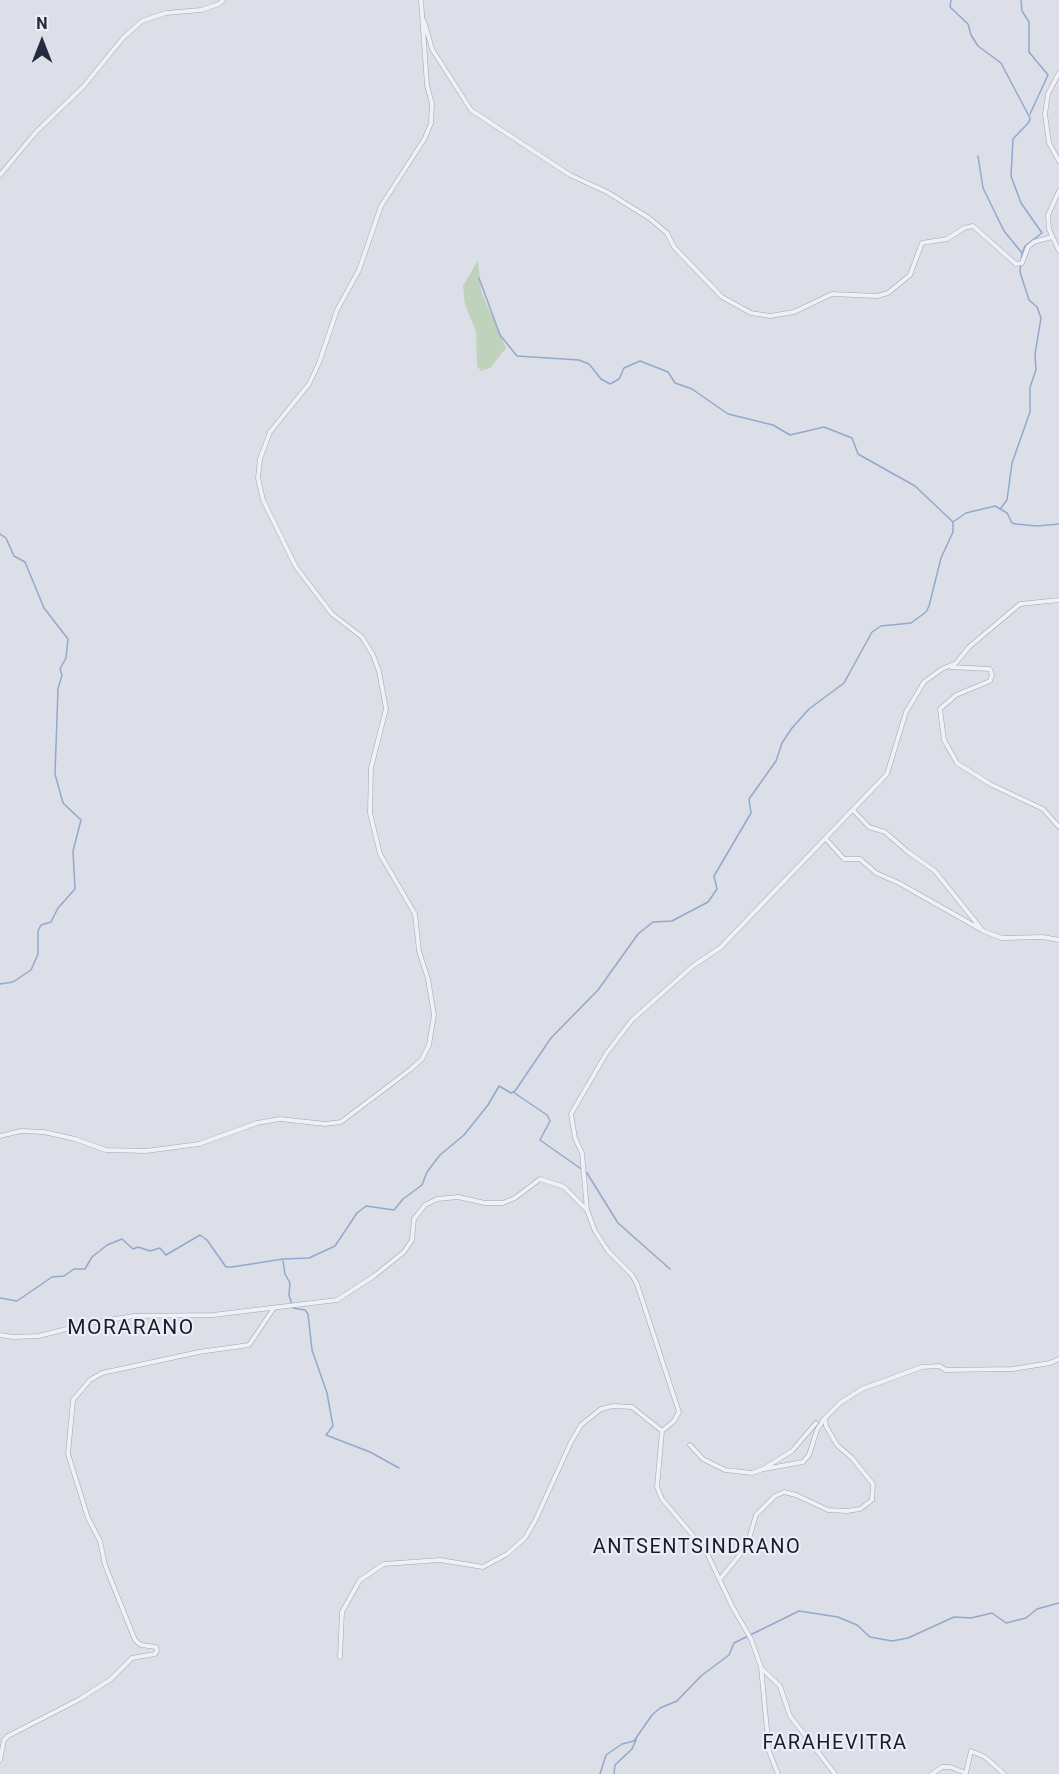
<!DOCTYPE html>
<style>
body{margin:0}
#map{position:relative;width:1059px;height:1774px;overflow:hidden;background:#dcdfe8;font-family:Roboto,sans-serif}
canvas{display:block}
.north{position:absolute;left:12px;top:12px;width:60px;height:60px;-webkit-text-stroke:4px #ebeef5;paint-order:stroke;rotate:0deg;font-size:16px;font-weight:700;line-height:24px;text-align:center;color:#242b40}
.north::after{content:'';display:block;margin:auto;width:21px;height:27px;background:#242b40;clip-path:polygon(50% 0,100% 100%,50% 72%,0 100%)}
</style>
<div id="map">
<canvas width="1059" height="1774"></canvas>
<div class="north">N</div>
</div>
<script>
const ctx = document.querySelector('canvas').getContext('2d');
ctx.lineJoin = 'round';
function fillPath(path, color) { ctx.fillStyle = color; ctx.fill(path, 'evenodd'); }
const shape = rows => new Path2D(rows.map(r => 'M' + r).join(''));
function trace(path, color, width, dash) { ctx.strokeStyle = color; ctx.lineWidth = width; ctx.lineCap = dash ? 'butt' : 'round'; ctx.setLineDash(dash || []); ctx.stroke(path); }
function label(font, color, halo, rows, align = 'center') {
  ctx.font = font + ' Roboto,sans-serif'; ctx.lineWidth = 4.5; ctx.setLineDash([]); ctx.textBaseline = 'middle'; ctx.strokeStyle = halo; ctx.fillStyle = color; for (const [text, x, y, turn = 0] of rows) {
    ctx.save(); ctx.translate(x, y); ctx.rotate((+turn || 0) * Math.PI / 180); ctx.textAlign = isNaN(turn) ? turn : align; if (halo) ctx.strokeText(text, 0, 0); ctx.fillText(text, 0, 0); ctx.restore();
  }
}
fillPath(shape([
 [478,260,481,291,506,348,490,368,481,371,477,366,476,331,465,305,463,286]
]), '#bfd3bc');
trace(shape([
 [951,0,950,7,968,24,971,35,978,46,1001,63,1030,118,1029,122,1013,139,1011,176,1021,203,1042,233,1025,246,1022,253],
 [1021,0,1022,11,1029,22,1029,52,1048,75,1030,114],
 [978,156,983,188,1004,231,1022,253,1020,272,1029,300,1037,307,1041,318,1035,354,1036,370,1030,387,1030,412,1012,463,1007,500,1001,508],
 [953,522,966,513,995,506,1007,513,1012,523,1016,524,1037,526,1059,524],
 [0,534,6,538,14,556,25,562,44,608,68,639,66,658,60,669,62,675,58,689,55,774,63,803,81,820,73,851,75,889,58,908,51,922,41,925,38,931,38,954,31,970,13,982,0,984],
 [513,1092,547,1115,550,1121,540,1140,587,1173,618,1223,670,1269],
 [283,1261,285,1274,290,1283,289,1295,293,1308,305,1310,308,1314,312,1350,327,1393,333,1426,326,1435,370,1452,399,1468],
 [0,1298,17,1301,52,1277,64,1276,74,1269,85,1269,92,1257,107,1245,122,1239,133,1249,138,1247,150,1251,160,1248,166,1255,200,1235,207,1240,226,1267,232,1267,283,1259,309,1258,335,1246,357,1213,366,1206,394,1210,403,1199,422,1185,427,1172,440,1155,464,1135,488,1105,499,1086,511,1093,515,1091,551,1038,598,990,638,934,653,922,672,921,708,902,717,889,714,876,751,813,749,799,776,761,782,743,792,728,809,709,844,683,872,632,881,626,911,623,926,612,929,606,941,558,953,532,953,522,915,486,858,454,852,438,824,427,790,435,773,425,728,414,692,389,675,383,668,372,640,361,624,368,619,379,610,384,601,379,589,364,579,360,517,356,500,335,479,278],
 [600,1774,606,1755,622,1744,634,1741,652,1715,660,1708,677,1701,701,1676,729,1655,734,1643,799,1611,838,1617,857,1625,870,1637,892,1641,908,1638,954,1617,971,1618,992,1613,1006,1623,1026,1618,1037,1609,1059,1603],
 [614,1774,615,1765,632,1749,636,1740]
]), '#92a8cc', 1.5);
const minor = shape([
 [424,21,432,49,471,110,570,175,607,192,649,218,667,233,674,247,722,297,751,313,770,316,794,312,832,294,877,296,888,293,910,275,922,243,947,239,964,228,973,226,1016,264,1022,263,1028,247,1034,242,1052,237],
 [1059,73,1048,94,1045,114,1049,143,1059,161],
 [0,175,36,132,83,87,123,38,142,21,166,13,201,10,219,4,223,0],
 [1059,191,1048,215,1049,229,1059,251],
 [951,667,990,669,992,675,990,681,956,695,940,709,944,740,957,763,990,784,1043,809,1059,827],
 [853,810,869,827,885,832,908,852,935,871,983,931,1002,938,1043,937,1059,940],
 [826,839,844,859,860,859,876,873,899,883,980,929],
 [0,1136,21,1131,44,1132,75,1139,106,1150,146,1151,199,1144,257,1123,280,1119,325,1124,341,1122,411,1069,422,1059,429,1045,434,1015,428,979,419,951,415,914,380,854,370,813,371,768,386,709,379,671,373,655,362,637,332,614,296,567,263,500,258,478,260,459,270,432,309,384,319,363,337,310,359,270,381,206,425,138,431,123,432,104,427,85,421,0],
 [0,1335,13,1337,39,1336,90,1323,134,1316,213,1315,337,1300,374,1276,404,1252,412,1240,414,1219,425,1205,437,1199,458,1197,485,1203,503,1203,515,1198,540,1179,564,1187,586,1209],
 [690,1445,703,1459,725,1470,752,1473,763,1469,792,1451,816,1423],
 [764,1469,803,1462,809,1455,817,1430,824,1419],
 [720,1579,747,1546,756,1515,775,1496,784,1492,796,1495,828,1510,847,1511,860,1509,872,1500,873,1484,852,1458,837,1445,826,1426,825,1418,840,1403,862,1389,922,1367,939,1366,946,1370,1013,1369,1050,1363,1059,1359],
 [340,1657,342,1612,360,1580,384,1564,440,1560,483,1567,507,1554,525,1538,535,1521,571,1442,581,1425,601,1409,613,1406,632,1407,662,1431],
 [761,1668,780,1686,790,1716,835,1774],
 [0,1760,4,1740,8,1736,80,1699,111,1679,132,1658,155,1654,157,1651,156,1647,141,1645,135,1640,105,1565,100,1541,88,1518,68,1454,73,1400,90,1380,102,1373,199,1352,249,1345,274,1308],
 [966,1773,971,1751,985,1757,1004,1774],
 [778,1774,769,1751,761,1667,751,1639,732,1606,706,1551,662,1499,657,1487,662,1431,674,1421,679,1412,637,1284,632,1275,608,1251,595,1231,587,1210,582,1153,575,1138,571,1114,606,1054,632,1020,694,965,720,948,887,774,906,712,924,682,942,669,956,663,969,647,1020,604,1059,600],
 [932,1774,942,1767,950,1767,966,1773]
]);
trace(minor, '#a1a5b2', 5);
trace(minor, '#eff1f6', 4);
ctx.letterSpacing = '1.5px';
label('20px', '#171c30', '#ebeef5', [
 ["ANTSENTSINDRANO",697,1548],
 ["FARAHEVITRA",835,1744]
]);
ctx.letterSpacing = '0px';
ctx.letterSpacing = '1.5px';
label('21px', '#171c30', '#ebeef5', [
 ["MORARANO",131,1329]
]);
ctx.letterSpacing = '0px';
</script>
